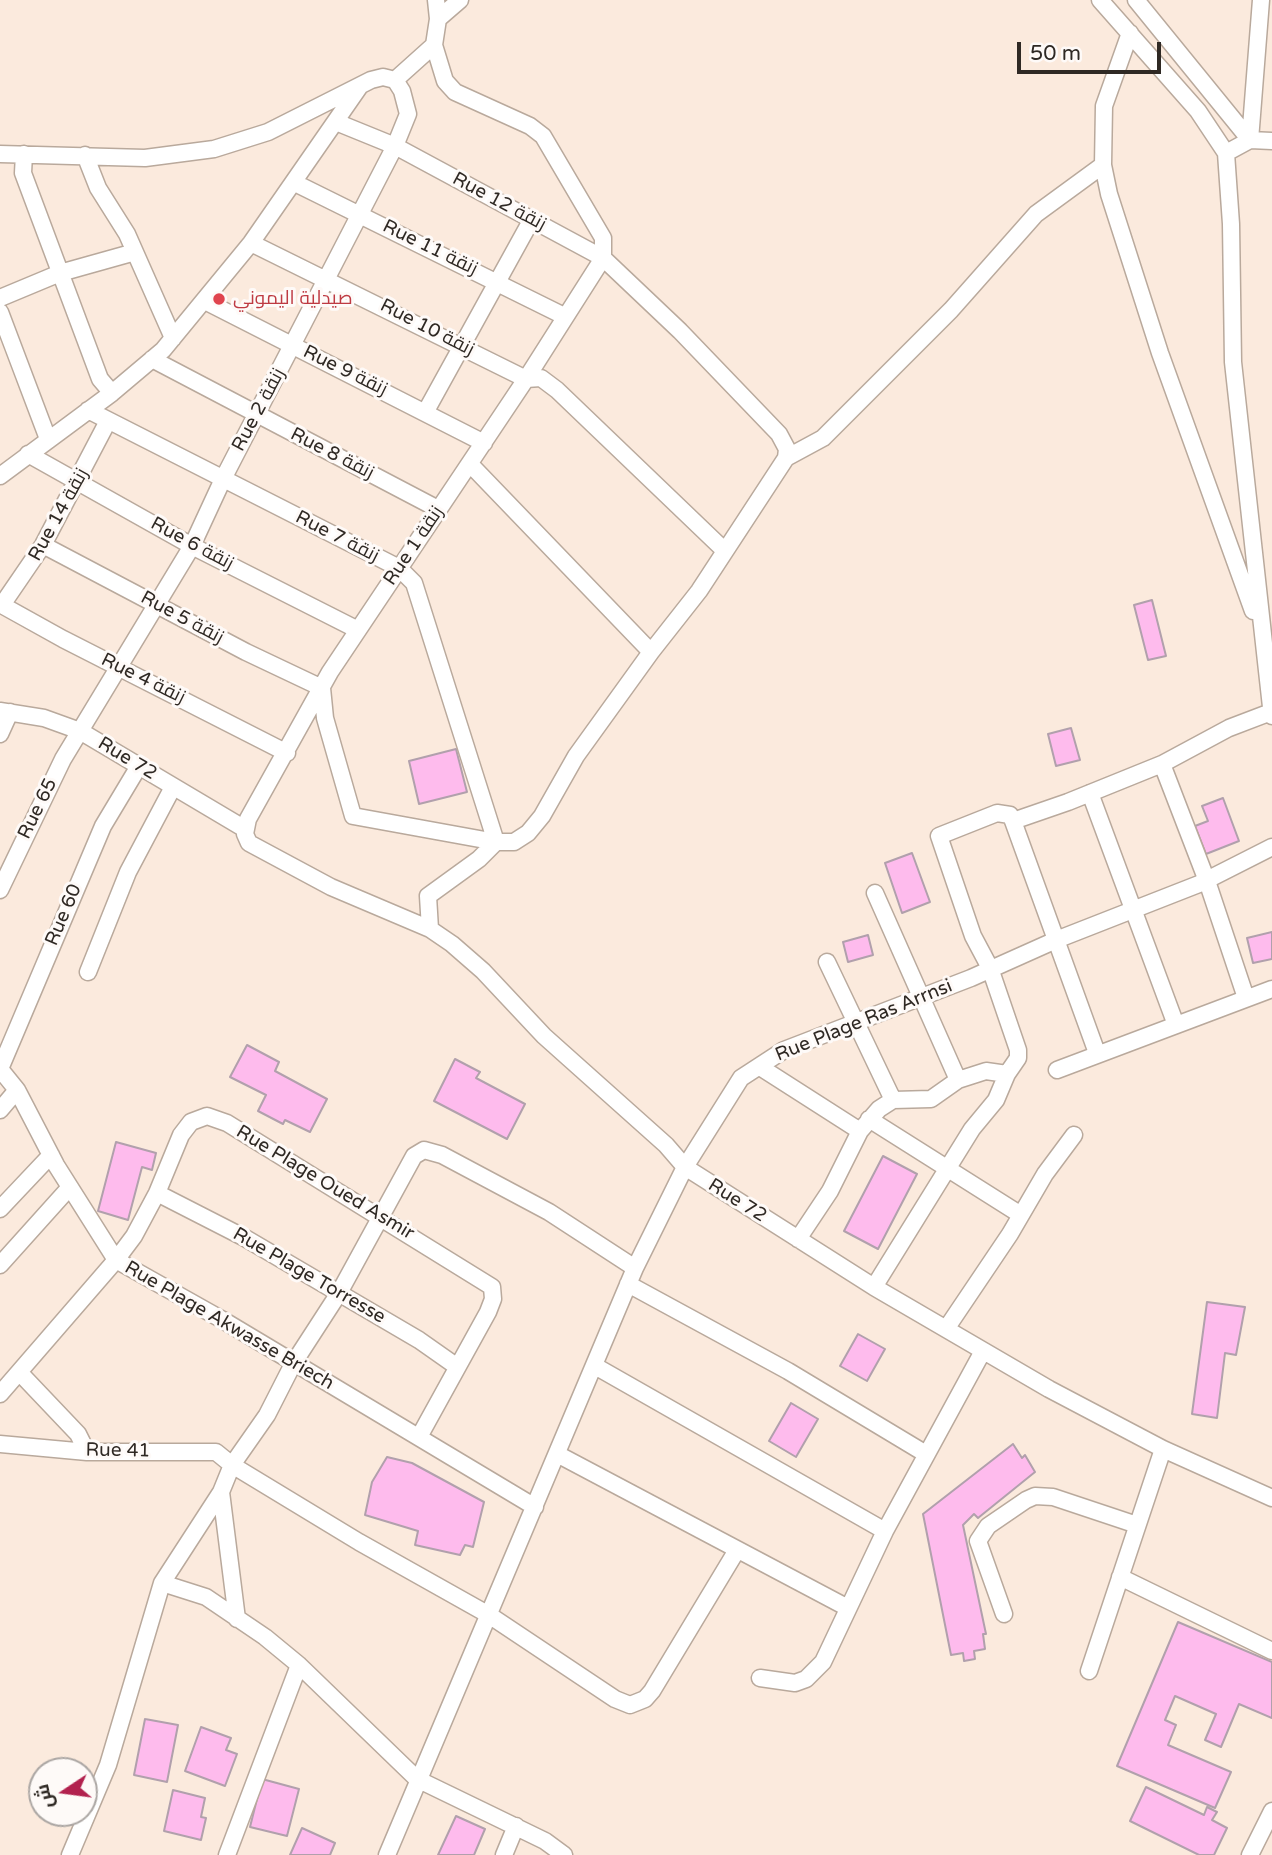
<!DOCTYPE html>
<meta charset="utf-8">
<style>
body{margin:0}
#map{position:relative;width:1272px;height:1855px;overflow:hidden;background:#fbeadd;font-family:"Varela Round",Cairo,sans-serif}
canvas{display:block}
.north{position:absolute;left:28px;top:1757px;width:70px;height:70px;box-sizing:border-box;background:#fefaf8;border:2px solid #aba6a3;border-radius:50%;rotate:257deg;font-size:19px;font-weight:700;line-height:28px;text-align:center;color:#2f2924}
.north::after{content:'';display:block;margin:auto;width:24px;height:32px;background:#b2214e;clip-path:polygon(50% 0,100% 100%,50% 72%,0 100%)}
.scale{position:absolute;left:1017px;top:42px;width:144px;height:32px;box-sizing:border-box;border:4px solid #2f2924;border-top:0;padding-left:9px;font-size:21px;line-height:24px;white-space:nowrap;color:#2f2924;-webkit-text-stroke:5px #fefaf8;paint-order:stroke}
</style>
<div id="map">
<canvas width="1272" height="1855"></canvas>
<div class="north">ش</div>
<div class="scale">50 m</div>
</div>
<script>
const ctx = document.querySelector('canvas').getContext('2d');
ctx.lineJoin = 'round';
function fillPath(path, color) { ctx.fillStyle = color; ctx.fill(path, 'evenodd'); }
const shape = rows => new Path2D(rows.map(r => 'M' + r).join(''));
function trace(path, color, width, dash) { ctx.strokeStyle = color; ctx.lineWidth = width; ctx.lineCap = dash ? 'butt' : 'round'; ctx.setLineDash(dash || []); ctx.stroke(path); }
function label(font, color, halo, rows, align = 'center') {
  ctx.font = font + ' "Varela Round",Cairo,sans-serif'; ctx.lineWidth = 6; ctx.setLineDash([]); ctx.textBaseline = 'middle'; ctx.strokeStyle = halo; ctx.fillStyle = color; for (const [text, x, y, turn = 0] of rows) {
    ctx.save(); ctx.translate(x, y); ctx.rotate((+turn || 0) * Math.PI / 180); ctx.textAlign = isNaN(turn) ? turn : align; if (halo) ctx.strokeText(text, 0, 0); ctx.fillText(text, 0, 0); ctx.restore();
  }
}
const building = shape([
 [1152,600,1166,656,1148,660,1134,605,1152,600],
 [1071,728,1080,760,1056,766,1048,734,1071,728],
 [456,749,467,792,419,804,409,761,456,749],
 [1223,798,1239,841,1206,854,1195,826,1208,821,1202,806,1223,798],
 [912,853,930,902,902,913,885,863,912,853],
 [1272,932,1272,959,1253,963,1247,938,1272,932],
 [868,935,873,955,848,962,843,942,868,935],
 [247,1045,279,1062,275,1071,327,1099,310,1132,285,1120,283,1124,258,1111,266,1095,230,1077,247,1045],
 [455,1059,480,1072,476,1078,525,1104,507,1139,434,1101,455,1059],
 [116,1142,156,1153,152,1170,142,1167,128,1220,98,1211,116,1142],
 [883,1156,917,1174,878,1249,844,1231,883,1156],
 [1207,1302,1245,1307,1236,1355,1225,1353,1217,1418,1192,1414,1207,1302],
 [858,1334,885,1349,867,1381,840,1366,858,1334],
 [791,1403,818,1419,796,1457,769,1441,791,1403],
 [1013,1444,1022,1458,1025,1455,1035,1472,978,1518,974,1514,963,1525,986,1634,983,1634,985,1649,974,1651,975,1659,964,1661,963,1653,951,1655,923,1514,1013,1444],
 [387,1457,412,1463,484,1502,473,1547,465,1545,460,1555,415,1545,418,1531,365,1515,372,1482,387,1457],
 [1178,1622,1272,1662,1272,1718,1239,1704,1221,1747,1205,1740,1216,1714,1175,1696,1165,1720,1176,1725,1168,1745,1231,1772,1215,1808,1117,1766,1178,1622],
 [145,1719,178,1725,167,1782,134,1775,145,1719],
 [201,1727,231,1738,226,1750,237,1754,225,1786,185,1771,201,1727],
 [262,1779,299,1789,287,1836,250,1827,262,1779],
 [1146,1787,1204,1815,1207,1807,1217,1812,1212,1820,1227,1828,1214,1855,1199,1855,1130,1821,1146,1787],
 [173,1790,205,1798,201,1817,206,1818,201,1840,164,1831,173,1790],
 [456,1816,485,1829,474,1855,438,1855,456,1816],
 [302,1828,335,1843,330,1855,290,1855,302,1828]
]);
fillPath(building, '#febbed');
trace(building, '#b1a0ac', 2);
const minor = shape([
 [1100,0,1198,111,1226,153,1231,224,1233,362,1272,716],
 [1136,0,1250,140],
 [438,19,460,0],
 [1130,33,1104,106,1103,165,1109,194,1160,353,1253,611],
 [434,45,445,81,455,92,530,126,543,136,603,238,603,258],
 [395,80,434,45,438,19,436,0],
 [336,122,395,146,603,258,680,331,779,434,787,449,786,458,699,591,651,652,470,464],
 [1250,140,1261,0],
 [1226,153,1250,140,1272,141],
 [0,154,145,158,214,149,268,132,371,80,383,77,395,80],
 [24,154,23,173,100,379,112,393],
 [85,155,98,188,127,234,173,338],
 [295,183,564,316],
 [251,243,526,379,541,378,557,390,725,551],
 [603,258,526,379,330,672,248,819,245,834,249,843,331,887,430,929,452,944,483,971,544,1036,666,1145,685,1167,874,1287,1049,1389,1163,1449,1272,1498],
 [0,298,60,273,135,252],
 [205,301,484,443],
 [0,312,48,439],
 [152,359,438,509],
 [88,410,399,568,414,583,496,842,479,859,428,896,430,929],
 [426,411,532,219],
 [28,454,192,546,358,630],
 [786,458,823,438,951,310,1036,214,1103,165],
 [0,476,112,393,163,350,251,243,360,86],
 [43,545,246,652,322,688],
 [0,604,63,639,287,753],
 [2,605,43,545,108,421],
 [322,688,325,718,353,816,496,842,514,842,528,833,542,816,576,756,651,652],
 [0,711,44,718,80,731,245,829],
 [0,734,10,712],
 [1162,764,1207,881,1246,998],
 [1090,793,1176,1025],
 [1013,821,1097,1053],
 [0,890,63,759,192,546,223,479,395,146,408,114,402,91,395,80],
 [875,893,958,1080],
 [827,962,893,1100],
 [88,972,128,872,173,787],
 [760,1067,860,1131],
 [0,1069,17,1090,56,1165,116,1260,221,1319,535,1507],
 [0,1069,103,826,139,766],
 [1057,1070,1272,989],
 [0,1110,17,1090],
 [869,1119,1021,1215],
 [157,1193,245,1238,419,1340,456,1366],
 [0,1209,51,1155],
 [798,1239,830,1191,860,1131,879,1109,893,1100,931,1099,958,1080,986,1071,1007,1074,1018,1058,1018,1050,990,968,973,936,939,836,997,813,1010,815,1013,821,1068,802,1162,764,1229,728,1271,712],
 [0,1265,70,1187],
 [628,1284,788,1371,926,1454],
 [874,1287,972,1129,996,1100,1007,1074],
 [946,1329,1010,1234,1045,1174,1074,1135],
 [595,1366,885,1531],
 [20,1373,78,1434,87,1452],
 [0,1394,116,1260,134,1236,157,1193,181,1135,191,1122,207,1116,227,1123,492,1287,493,1299,488,1312,419,1437],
 [0,1444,87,1452,216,1452,232,1465,359,1542,489,1615,615,1699,630,1705,645,1699,652,1691,737,1550],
 [557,1454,848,1608],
 [221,1492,237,1619],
 [1120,1577,1272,1651],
 [162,1583,206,1597,265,1637,299,1665,417,1779,545,1841,564,1855],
 [1004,1614,978,1541,988,1526,1026,1500,1035,1496,1053,1497,1137,1525],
 [1089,1671,1163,1449],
 [760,1678,795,1683,806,1679,823,1662,885,1531,983,1351],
 [70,1855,108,1765,162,1583,221,1492,232,1465,267,1415,293,1364,339,1293,414,1156,424,1150,442,1155,549,1212,635,1268],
 [227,1855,299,1665],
 [387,1855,635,1268,685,1167,741,1078,784,1050,971,978,1056,940,1199,884,1272,847],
 [504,1855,516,1826],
 [1250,1855,1272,1811]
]);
trace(minor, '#b9a99c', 19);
trace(minor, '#fff', 16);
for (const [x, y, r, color] of [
 [219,299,7,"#e0444e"]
]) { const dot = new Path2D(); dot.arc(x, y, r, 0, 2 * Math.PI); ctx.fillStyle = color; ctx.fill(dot); trace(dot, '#fefaf8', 2.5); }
label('19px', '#2f2924', '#fefaf8', [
 ["Rue 12 زنقة",499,202,28],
 ["Rue 11 زنقة",430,248,26],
 ["Rue 10 زنقة",427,328,27],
 ["Rue 9 زنقة",345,371,26],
 ["Rue 2 زنقة",259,410,-62],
 ["Rue 8 زنقة",332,454,27],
 ["Rue 14 زنقة",59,515,-61],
 ["Rue 7 زنقة",337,537,27],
 ["Rue 6 زنقة",192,544,28],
 ["Rue 1 زنقة",414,546,-56],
 ["Rue 5 زنقة",182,618,28],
 ["Rue 4 زنقة",143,679,26],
 ["Rue 72",127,759,31],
 ["Rue 65",38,809,-64],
 ["Rue 60",64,915,-67],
 ["Rue Plage Ras Arrnsi",864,1021,-22],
 ["Rue Plage Oued Asmir",325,1183,31],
 ["Rue 72",737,1201,32],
 ["Rue Plage Torresse",309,1276,30],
 ["Rue Plage Akwasse Briech",229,1326,30],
 ["Rue 41",118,1451,1]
]);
label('19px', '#be3a42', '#fefaf8', [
 ["صيدلية اليموني",233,299]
], 'left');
</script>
